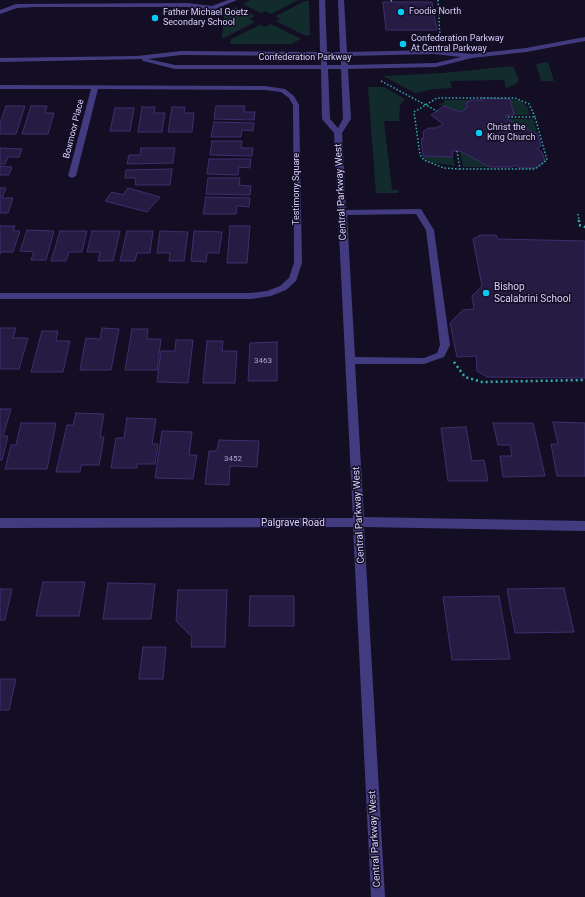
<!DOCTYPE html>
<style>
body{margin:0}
canvas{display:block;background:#130e23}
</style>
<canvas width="585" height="897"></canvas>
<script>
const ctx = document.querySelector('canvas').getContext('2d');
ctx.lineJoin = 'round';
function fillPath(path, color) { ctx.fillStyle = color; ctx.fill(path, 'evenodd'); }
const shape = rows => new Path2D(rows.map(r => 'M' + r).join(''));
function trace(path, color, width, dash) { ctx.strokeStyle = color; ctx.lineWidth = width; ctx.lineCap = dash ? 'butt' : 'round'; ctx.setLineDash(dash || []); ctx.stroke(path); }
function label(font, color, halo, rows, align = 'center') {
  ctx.font = font + ' Roboto,sans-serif'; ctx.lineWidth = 3; ctx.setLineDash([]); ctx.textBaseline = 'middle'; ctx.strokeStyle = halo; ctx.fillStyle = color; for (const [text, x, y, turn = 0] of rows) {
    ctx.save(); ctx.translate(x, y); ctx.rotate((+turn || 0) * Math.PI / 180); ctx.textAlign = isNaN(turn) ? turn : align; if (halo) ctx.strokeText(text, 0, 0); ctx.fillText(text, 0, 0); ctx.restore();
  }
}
fillPath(shape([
 [250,0,298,0,271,14,265,11,261,13,243,4],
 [305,1,309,1,310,35,306,36,276,21,280,19,276,16],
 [236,7,255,16,249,19,255,22,222,39,224,12],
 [271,24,301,39,291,44,230,44,231,39,260,25,264,27],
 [548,62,554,81,541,81,536,64],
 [513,66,519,80,516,84,506,88,504,80,450,81,452,88,434,89,415,93,383,76,443,73],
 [368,87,384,87,405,99,400,105,399,121,384,121,392,190,399,190,398,193,376,193],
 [510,99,521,101,527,106,530,115,514,115],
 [444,100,471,100,466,103,467,108,460,112,438,104,444,103],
 [507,119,533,119,538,135],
 [460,151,490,167,463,167],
 [423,156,453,157,455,166,434,163,424,159]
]), '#122b2c');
const building = shape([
 [383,2,432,2,437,30,386,30,383,2],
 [482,98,510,99,514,115,506,115,507,119,538,135,541,146,537,149,542,152,545,161,536,168,520,168,515,165,512,167,490,167,460,151,452,151,453,157,423,156,421,138,424,139,423,132,428,128,436,128,443,124,431,115,444,106,460,112,467,108,466,103,471,100,483,100,482,98],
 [6,106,25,106,16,134,0,134,0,123,6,106],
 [31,106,47,106,45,113,54,113,48,134,22,134,31,106],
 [216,106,245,106,244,112,255,112,254,120,214,119,216,106],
 [142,107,155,107,154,113,165,113,162,132,138,132,142,107],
 [172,107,185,107,184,113,194,113,192,132,168,132,172,107],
 [115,108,134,108,130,131,110,131,115,108],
 [214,122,254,123,253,131,242,130,241,137,211,137,214,122],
 [212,141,242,141,241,148,253,148,252,156,210,155,212,141],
 [0,148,22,149,19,157,8,157,5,164,0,164,0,148],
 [141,148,175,148,173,163,127,164,129,155,140,155,141,148],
 [209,159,251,159,250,168,239,167,238,175,207,174,209,159],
 [0,166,12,167,9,175,0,175,0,166],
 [172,169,170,185,135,185,136,178,125,178,126,170,172,169],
 [208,178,240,178,239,185,251,186,250,195,206,194,208,178],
 [0,188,6,188,2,198,13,198,8,213,0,213,0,188],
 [128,188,160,197,147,212,105,201,112,192,123,195,128,188],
 [206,197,250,198,249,207,237,206,236,214,203,214,206,197],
 [0,226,15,226,13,231,20,231,13,252,1,252,0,254,0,226],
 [230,226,250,226,247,263,227,263,230,226],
 [27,230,54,231,46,260,31,260,34,252,20,251,27,230],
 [60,231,87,231,82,252,69,252,66,261,51,261,60,231],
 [92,231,120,231,113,261,98,261,100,252,87,252,92,231],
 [127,231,153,231,150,253,137,253,135,261,120,261,127,231],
 [160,231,188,232,184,261,169,261,170,253,157,253,160,231],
 [194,231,222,232,219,253,207,253,206,262,191,261,194,231],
 [481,235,496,235,498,239,585,241,585,378,487,377,477,371,476,356,457,357,450,323,463,310,474,309,472,296,482,286,473,239,481,235],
 [0,328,16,328,13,338,28,338,19,369,0,369,0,328],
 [102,328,119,329,111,370,80,370,86,338,100,339,102,328],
 [132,329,148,329,147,339,161,339,157,370,125,370,132,329],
 [42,331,58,331,56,341,70,341,63,372,31,372,42,331],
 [176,340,193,340,188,383,157,382,161,351,175,351,176,340],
 [207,341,223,341,222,351,237,351,235,383,203,383,207,341],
 [277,342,277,381,248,381,250,343,277,342],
 [0,409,11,409,3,436,8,436,2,460,0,460,0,409],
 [76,413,104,414,100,437,104,437,99,465,81,465,80,472,56,472,67,425,73,425,76,413],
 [127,418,156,419,152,444,158,444,155,464,137,464,137,468,111,468,116,438,124,438,127,418],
 [553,422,585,423,585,476,557,476,551,444,558,444,553,422],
 [21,423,56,423,47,469,5,469,11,445,16,445,21,423],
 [493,423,533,423,545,476,503,477,500,456,512,456,510,445,498,445,493,423],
 [466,427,472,461,484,460,488,481,448,481,441,428,466,427],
 [162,431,192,432,189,455,197,455,193,479,155,478,162,431],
 [219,440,259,441,257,467,230,466,229,485,205,484,209,451,217,451,219,440],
 [43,582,85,582,79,616,36,616,43,582],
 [108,583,155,584,151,619,103,619,108,583],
 [564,588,574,632,515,633,507,589,564,588],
 [0,589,12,589,5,620,0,620,0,589],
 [178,590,227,590,225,647,191,647,192,637,176,621,178,590],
 [250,596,294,596,294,626,249,626,250,596],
 [499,596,510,659,452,660,443,597,499,596],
 [143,647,166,647,163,679,139,679,143,647],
 [0,679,16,679,9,710,0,710,0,679]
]);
fillPath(building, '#261b43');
trace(building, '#3f2e6e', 1);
trace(shape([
 [391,0,392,2],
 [438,0,440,39],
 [381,81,437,111],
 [457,151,460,169,535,169,547,160,535,117,506,117],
 [460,169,444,168,424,160,420,155,414,112,437,98,515,98,529,104,535,117],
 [578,214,579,221]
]), '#32b0b1', 1.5, [1.5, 2]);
trace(shape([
 [579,220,579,225,585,227],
 [454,362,465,377,482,382,585,380]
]), '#32b0b1', 2.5, [2, 3]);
fillPath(shape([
 [228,0,237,0,213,10,187,7,34,7,17,8,0,14,0,10,16,4,187,3,212,6,228,0],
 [319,0,325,0,327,52,340,52,338,0,344,0,347,52,434,50,472,54,526,48,585,37,585,41,526,52,472,58,436,67,348,69,351,119,342,133,346,210,421,209,434,230,450,345,444,357,424,364,355,364,364,517,585,521,585,531,364,527,385,897,371,897,353,527,0,528,0,518,353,518,334,133,322,119,321,69,175,69,143,61,142,59,0,62,0,58,137,56,181,51,320,52,319,0],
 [434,54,461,57,436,63,348,65,347,56,434,54],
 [181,55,321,56,321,65,175,65,148,59,181,55],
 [327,56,341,56,341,65,327,65,327,56],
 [328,69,341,69,343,119,338,128,330,119,328,69],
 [416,214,426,230,440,345,437,353,424,358,355,357,347,215,416,214],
 [0,85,265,86,285,89,294,96,299,105,302,263,296,281,286,290,271,296,251,299,0,299,0,293,251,293,267,291,280,286,289,278,294,263,293,105,289,98,281,92,265,90,98,89,76,176,72,178,68,176,91,89,0,89,0,85]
]), '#423b80');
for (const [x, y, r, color] of [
 [401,12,4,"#07cbf4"],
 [155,18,4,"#07cbf4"],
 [403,44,4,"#07cbf4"],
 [479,133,4,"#07cbf4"],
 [486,293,4,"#07cbf4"]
]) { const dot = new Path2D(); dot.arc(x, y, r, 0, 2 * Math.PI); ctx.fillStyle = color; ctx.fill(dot); trace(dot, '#130e23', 1.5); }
label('8px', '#ada4cf', null, [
 ["3463",263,361],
 ["3452",233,459]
]);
label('9px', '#dad1fe', '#130e23', [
 ["Foodie North",409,12],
 ["Father Michael Goetz",163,13],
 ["Secondary School",163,23],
 ["Confederation Parkway",411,39],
 ["At Central Parkway",411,49],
 ["Christ the",487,128],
 ["King Church",487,138]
], 'left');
label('9px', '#dad1fe', '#130e23', [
 ["Confederation Parkway",305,58],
 ["Boxmoor Place",74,129,-76],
 ["Testimony Square",297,189,-90]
]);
label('10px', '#dad1fe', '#130e23', [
 ["Central Parkway West",341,192,-93],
 ["Central Parkway West",359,515,-93],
 ["Palgrave Road",293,523],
 ["Central Parkway West",375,839,-93]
]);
label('10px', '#dad1fe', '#130e23', [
 ["Bishop",494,287],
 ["Scalabrini School",494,299]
], 'left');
</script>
